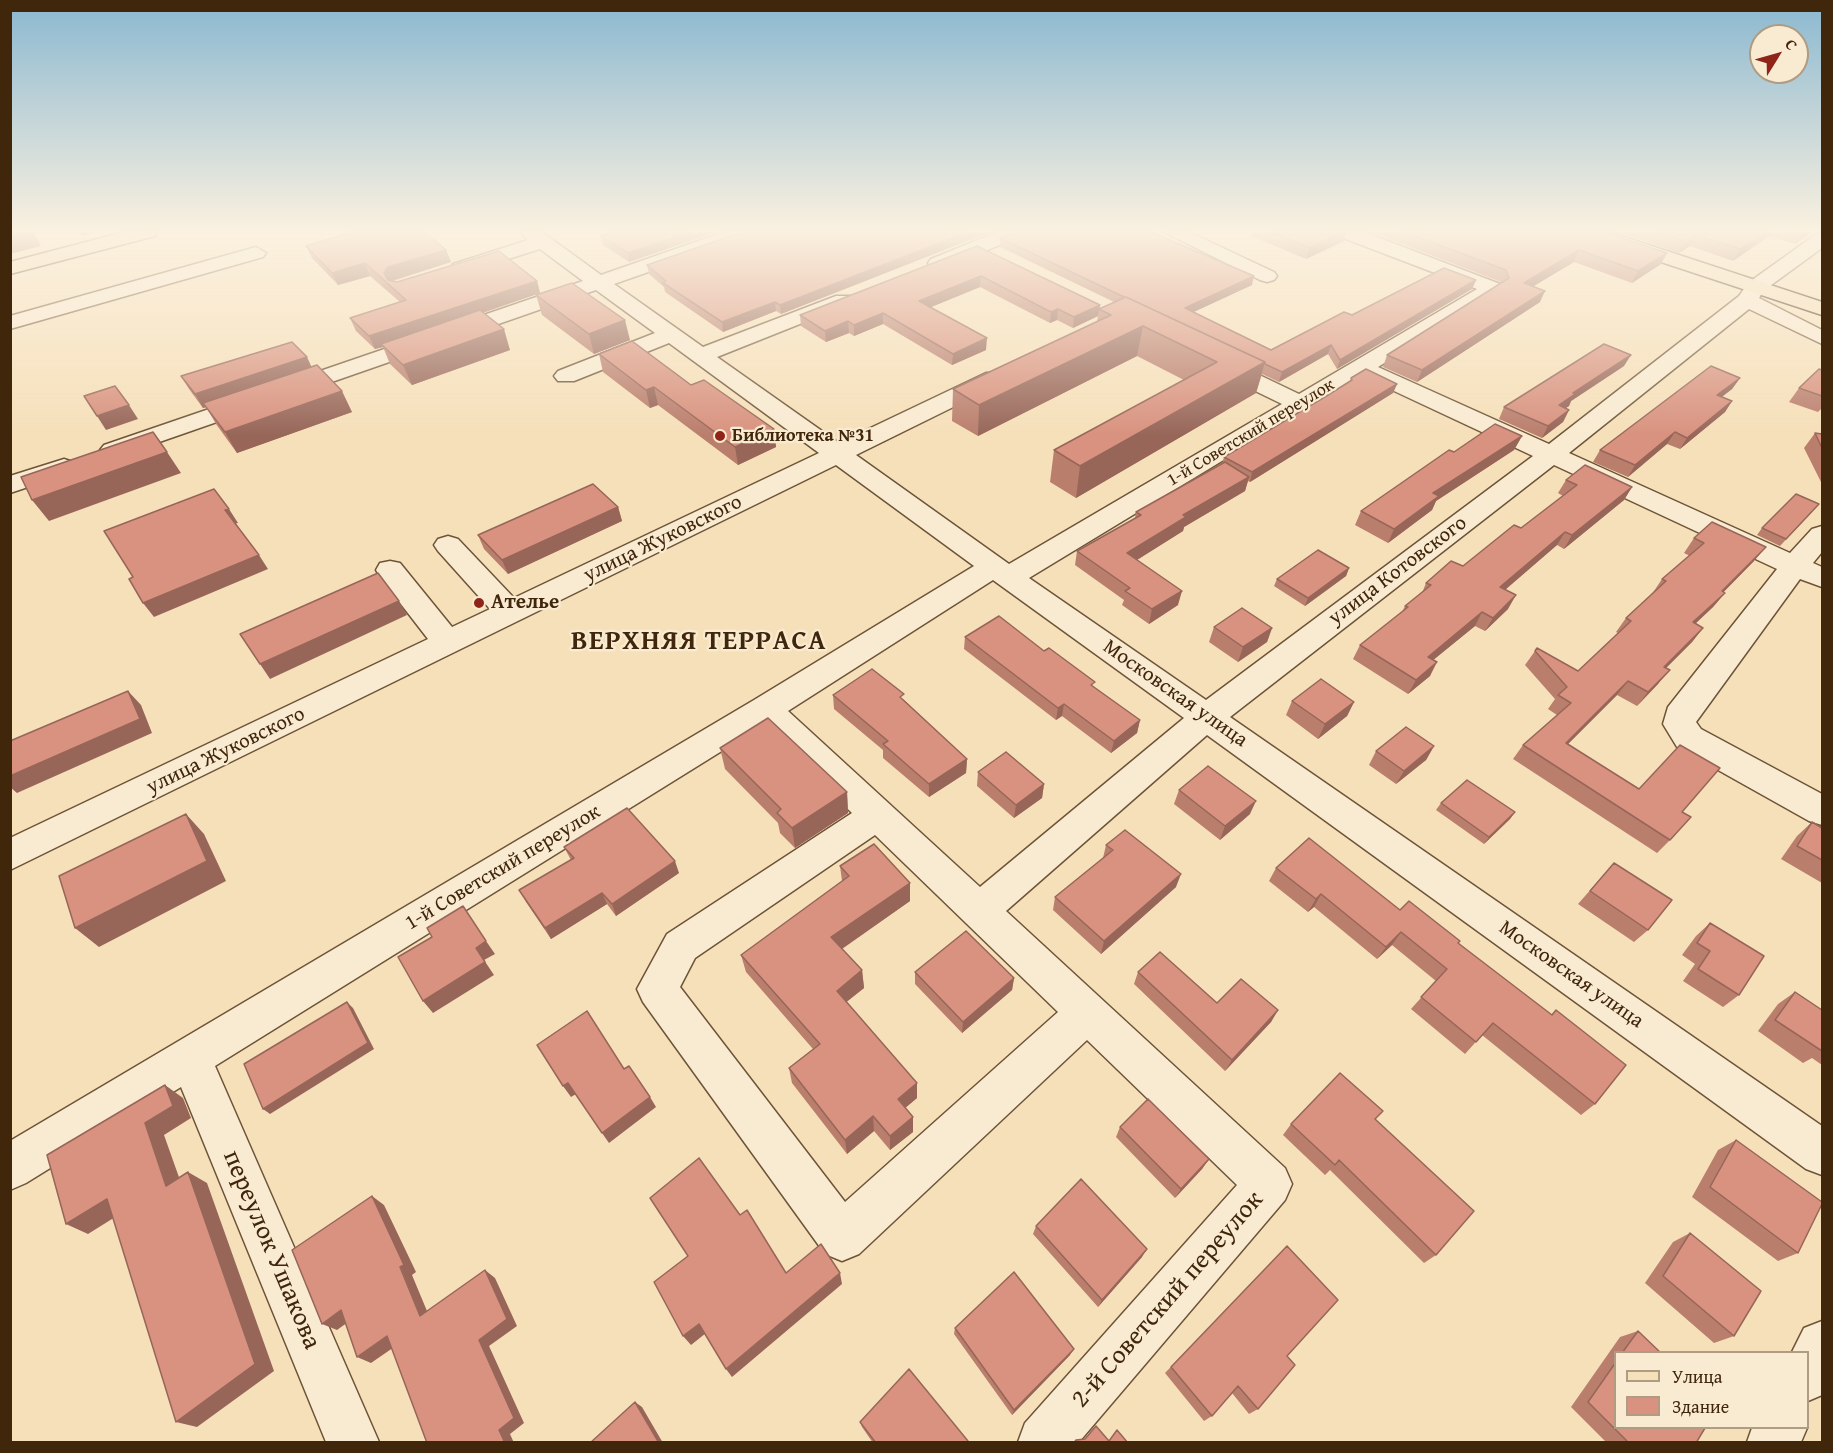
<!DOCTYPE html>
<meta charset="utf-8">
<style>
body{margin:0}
#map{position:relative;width:1833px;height:1453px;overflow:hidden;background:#f6e0ba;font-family:"Gentium Book Plus",serif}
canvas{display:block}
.frame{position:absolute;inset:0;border:12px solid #40260b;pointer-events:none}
.legend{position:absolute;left:1614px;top:1351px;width:195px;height:78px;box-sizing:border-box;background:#f9ebd2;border:2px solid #af9c82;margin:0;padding:8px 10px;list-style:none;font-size:18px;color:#40260b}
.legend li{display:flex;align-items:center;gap:12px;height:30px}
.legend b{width:30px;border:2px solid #af9c82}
.north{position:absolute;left:1749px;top:24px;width:60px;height:60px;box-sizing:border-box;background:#f9ebd2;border:2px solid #af9c82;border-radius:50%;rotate:53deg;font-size:16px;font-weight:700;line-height:24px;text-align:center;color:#40260b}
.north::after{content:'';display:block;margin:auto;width:21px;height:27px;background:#8f2418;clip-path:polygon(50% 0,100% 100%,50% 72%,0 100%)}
</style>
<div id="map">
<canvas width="1833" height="1453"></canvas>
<div class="frame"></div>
<ul class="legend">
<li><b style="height:8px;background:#f6e0ba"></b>Улица</li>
<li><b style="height:16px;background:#d8927f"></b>Здание</li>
</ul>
<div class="north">С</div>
</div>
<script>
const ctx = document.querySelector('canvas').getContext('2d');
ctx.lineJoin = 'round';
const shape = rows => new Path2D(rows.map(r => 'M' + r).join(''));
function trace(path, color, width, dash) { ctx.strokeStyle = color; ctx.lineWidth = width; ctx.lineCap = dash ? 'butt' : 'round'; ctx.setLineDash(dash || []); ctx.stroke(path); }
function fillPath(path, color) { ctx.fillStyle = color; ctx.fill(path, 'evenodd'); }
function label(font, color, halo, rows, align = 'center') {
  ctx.font = font + ' "Gentium Book Plus",serif'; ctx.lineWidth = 4.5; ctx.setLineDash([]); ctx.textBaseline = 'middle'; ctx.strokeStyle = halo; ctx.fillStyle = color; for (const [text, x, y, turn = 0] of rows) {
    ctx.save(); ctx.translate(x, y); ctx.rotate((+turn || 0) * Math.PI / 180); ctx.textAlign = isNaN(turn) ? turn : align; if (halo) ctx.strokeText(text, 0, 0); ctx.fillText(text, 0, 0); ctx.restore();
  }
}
const minor = shape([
 [520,232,542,232,601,275,724,232,753,232,751,236,614,284,703,347,836,296,850,296,853,300,850,304,717,357,839,443,986,373,1002,373,1006,378,1002,383,856,455,1009,564,1282,404,1212,370,1209,365,1212,360,1228,360,1299,394,1477,289,1338,236,1336,232,1364,232,1500,284,1503,288,1500,292,1378,367,1549,444,1739,296,1748,283,1815,235,1822,233,1822,248,1763,291,1759,298,1822,330,1822,344,1749,309,1569,453,1790,553,1812,529,1822,526,1822,552,1813,563,1822,567,1822,587,1800,579,1696,722,1701,729,1822,794,1822,825,1809,821,1677,747,1663,724,1668,707,1777,569,1554,465,1230,717,1822,1126,1822,1175,1806,1169,1207,735,1006,911,1285,1168,1292,1184,1285,1200,1079,1442,1018,1442,1025,1423,1237,1185,1087,1040,859,1254,842,1261,825,1254,643,1002,637,989,667,934,852,813,762,726,215,1066,379,1442,326,1442,181,1087,26,1183,10,1190,10,1141,754,700,974,566,836,465,10,870,10,838,428,639,380,577,376,570,380,563,390,561,400,563,452,627,490,609,438,551,434,545,438,539,448,536,458,539,514,598,819,453,669,343,574,381,558,381,554,376,558,371,655,333,596,290,122,455,113,458,104,455,100,450,104,445,583,281,540,249,460,274,453,272,450,268,453,264,528,240,520,232],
 [1362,376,1533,456,1206,700,1029,578,1362,376],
 [993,580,1184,718,980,887,788,711,993,580],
 [875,835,1058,1012,845,1202,680,987,695,958,875,835],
 [997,232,1024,232,1022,236,945,267,938,269,931,267,928,263,931,259,997,232],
 [1164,232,1189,232,1274,272,1277,276,1274,280,1267,282,1260,280,1164,232],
 [256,247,266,253,263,257,10,329,10,316,256,247],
 [64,459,73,462,77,467,73,472,10,493,10,476,64,459],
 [1822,1321,1822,1395,1808,1401,1808,1352,1792,1352,1804,1328,1822,1321],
 [1752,1428,1807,1428,1801,1442,1747,1442,1752,1428]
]);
const major = shape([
 [124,232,157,232,155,236,10,274,10,262,124,232],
 [1580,232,1609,232,1822,302,1822,315,1582,236,1580,232]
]);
trace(minor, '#6e5437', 3);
trace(major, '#40260b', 3);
fillPath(minor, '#f9ebd2');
fillPath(major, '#f6e0ba');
fillPath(shape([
 [613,232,716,232,629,262,603,245,601,236],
 [742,232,990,232,781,314,776,311,723,332,665,292,664,287,649,274,647,265],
 [1252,232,1346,232,1344,241,1306,259,1251,236],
 [1371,232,1603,232,1667,253,1661,264,1632,283,1574,262,1533,286,1540,302,1417,382,1383,367,1387,355,1501,283,1501,282],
 [1618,232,1812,232,1795,244,1769,236,1733,261,1690,246,1679,253],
 [1000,238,1252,285,1193,312,1271,350,1352,315,1476,280,1472,289,1337,369,1328,354,1279,382,1262,374,1256,393,1076,498,1050,482,1054,450,1184,380,1137,356,978,436,952,421,953,389,1097,322,1098,316,1073,328,1057,320,1050,323,980,287,931,307,986,350,952,365,883,324,854,336,849,333,826,342,801,326,800,315,977,246,1100,305,1100,309,1114,302,1000,247],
 [306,246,446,250,451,262,393,281,397,282,537,281,540,293,483,313,510,350,412,385,390,364,383,347,375,349,356,331,350,318,400,302,370,276,338,285,312,258],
 [536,295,630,340,594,354,542,315],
 [599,354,691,385,774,429,776,447,738,465,658,405,650,408,603,372],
 [1624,366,1571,401,1569,406,1565,408,1569,410,1563,422,1542,438,1499,419,1504,407],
 [312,367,352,412,237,453,216,424,206,407,203,408,189,389,181,376],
 [1822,370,1822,408,1818,412,1789,402,1799,388],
 [1351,378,1397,384,1393,393,1250,482,1248,481,1245,491,1184,527,1183,531,1137,560,1178,605,1149,624,1122,605,1124,600,1075,565,1077,551,1135,518,1136,512,1222,464,1224,457,1328,395,1350,381],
 [1740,378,1732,389,1722,397,1732,401,1725,412,1680,449,1667,444,1628,477,1593,462,1600,450],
 [1815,433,1822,434,1822,484,1804,448],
 [1522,436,1514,450,1436,501,1432,510,1388,543,1355,525,1361,511,1454,452],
 [1566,480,1632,487,1624,500,1564,549,1557,545,1505,590,1508,609,1485,631,1475,626,1433,660,1430,676,1408,694,1353,659,1360,645,1402,612,1405,606,1422,593,1426,583,1463,566,1521,528,1563,496,1558,493],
 [618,507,622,521,508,574,484,549,478,535],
 [1813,511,1780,546,1757,535,1762,528],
 [1694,538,1754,561,1723,592,1725,593,1713,607,1695,624,1703,628,1692,642,1666,668,1658,684,1637,706,1617,695,1568,744,1639,789,1682,812,1670,840,1657,853,1513,759,1523,745,1557,715,1548,709,1555,699,1525,665,1535,651,1578,671,1618,633,1616,632,1626,618,1652,594,1662,579,1690,556,1684,553],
 [1349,568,1346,576,1305,606,1274,586,1277,579],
 [1214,627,1272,628,1267,642,1238,662,1209,642],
 [965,637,1044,651,1140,720,1137,733,1111,753,1062,716,1056,720,964,649],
 [833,695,904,700,967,759,966,773,929,797,883,758,883,750,834,709],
 [1292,701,1354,702,1347,716,1318,739,1286,715],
 [1434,746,1426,760,1396,784,1369,765,1376,751],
 [720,748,847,792,848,813,795,848,780,833,778,823,725,769],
 [978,772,1044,784,1042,798,1014,818,977,786],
 [1179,790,1250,814,1220,840,1174,804],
 [1441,803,1515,812,1510,819,1484,844,1436,810],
 [1812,822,1822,828,1822,883,1781,859,1797,836],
 [1106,845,1176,887,1101,954,1053,910,1055,897,1103,858],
 [564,847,679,873,616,916,607,904,551,939,526,902,519,890,571,860],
 [1614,863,1648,930,1634,942,1578,904],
 [840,866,910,901,842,949,862,970,864,988,846,1002,917,1083,917,1098,905,1108,913,1117,913,1132,890,1150,874,1131,847,1154,792,1083,789,1068,813,1049,746,972,741,955,842,881],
 [1276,868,1400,910,1458,943,1551,1015,1556,1010,1595,1104,1581,1115,1482,1035,1465,1054,1411,1009,1436,981,1392,945,1377,959,1314,907,1308,912,1269,881],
 [1710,923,1739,995,1723,1007,1683,981,1695,964,1682,955,1696,936],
 [915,972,1014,978,1012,990,962,1033,915,984],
 [1138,972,1217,1003,1278,1010,1271,1022,1225,1071,1134,984],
 [1795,992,1822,1010,1822,1065,1812,1058,1803,1063,1758,1031,1778,1004],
 [1375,1119,1436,1255,1424,1263,1330,1170,1325,1175,1283,1135,1291,1124],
 [1120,1127,1209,1159,1202,1169,1175,1198,1116,1137],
 [1736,1140,1798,1253,1778,1261,1692,1197,1718,1150],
 [1036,1226,1142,1257,1098,1307,1033,1234],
 [1690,1233,1734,1336,1714,1343,1645,1283,1673,1242],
 [1279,1254,1287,1356,1258,1409,1249,1414,1232,1393,1212,1416,1204,1421,1165,1373],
 [955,1328,1070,1355,1012,1415,954,1334],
 [1638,1331,1661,1353,1616,1353,1616,1428,1696,1443,1607,1443,1571,1407,1620,1337],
 [860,1422,968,1441,967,1443,873,1443,862,1427]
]), '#ba7e6d');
fillPath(shape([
 [10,232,33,232,41,246,10,254],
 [80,232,95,232,82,236],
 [689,232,716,232,629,262,628,253],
 [968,232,990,232,781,314,780,305],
 [1341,232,1346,232,1344,241,1306,259,1310,248],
 [1765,232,1771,232,1769,236,1733,261,1740,249],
 [1803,232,1812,232,1795,244,1802,233],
 [1696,235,1690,246,1679,253,1686,242],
 [446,250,451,262,393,280,389,285,384,273,388,267],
 [1579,250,1574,262,1519,295,1524,283],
 [1667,253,1661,264,1632,283,1638,271],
 [365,263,370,276,338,285,332,273],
 [981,276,980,287,919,312,919,301],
 [1254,276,1252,285,1183,317,1185,308],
 [1476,280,1472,289,1337,369,1340,360],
 [537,281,540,293,384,346,381,344,383,347,375,349,369,336],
 [1545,291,1540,302,1417,382,1422,370],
 [775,302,776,311,723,332,722,322],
 [1100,305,1098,316,1073,328,1074,317],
 [1058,309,1057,320,1050,323,1051,312],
 [883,313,883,324,854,336,854,325],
 [625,320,630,340,594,354,589,334],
 [848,321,849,333,826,342,825,331],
 [1143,326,1137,356,978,436,979,405],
 [504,329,510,350,412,385,403,365],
 [987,338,986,350,952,365,953,354],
 [1331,345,1328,354,1279,382,1282,372],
 [1631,355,1624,366,1571,401,1569,406,1553,417,1559,405,1573,393],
 [307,357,313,370,203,403,206,407,203,408,195,394],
 [1265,362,1256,393,1076,498,1080,466],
 [1740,378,1732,389,1709,406,1717,395],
 [1397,384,1393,393,1250,482,1252,472],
 [654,387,658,405,650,408,646,390],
 [342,391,352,412,237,453,225,432],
 [1732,401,1725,412,1680,449,1687,438],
 [129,405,138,419,106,430,97,416],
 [1569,410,1563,422,1542,438,1548,426],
 [774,429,776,447,738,465,735,447],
 [1675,432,1667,444,1628,477,1635,465],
 [1522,436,1514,450,1436,501,1432,510,1388,543,1394,529,1433,493],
 [167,452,181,473,49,521,32,500],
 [1249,477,1245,491,1184,527,1183,531,1124,568,1127,553,1183,515],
 [1632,487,1624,500,1564,549,1572,535],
 [618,507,622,521,508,574,502,560],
 [229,509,238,523,234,524,225,510],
 [1565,532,1557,545,1492,601,1500,587],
 [1766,547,1754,561,1710,606,1722,591],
 [259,555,268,569,154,617,143,603],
 [1349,568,1346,576,1305,606,1308,598],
 [1182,591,1178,605,1149,624,1152,609],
 [1725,593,1713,607,1681,637,1693,622],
 [1516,595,1508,609,1485,631,1493,618],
 [399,601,407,615,270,679,260,664],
 [1482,612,1475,626,1421,670,1428,657],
 [1272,628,1267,642,1238,662,1243,647],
 [1703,628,1692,642,1653,681,1664,667],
 [1437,662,1430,676,1408,694,1416,680],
 [1670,670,1658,684,1637,706,1648,692],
 [1628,681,1617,695,1555,757,1566,743],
 [128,691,141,705,152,733,17,793,10,787,10,776],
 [1354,702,1347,716,1318,739,1325,724],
 [1064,704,1062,716,1056,720,1058,708],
 [1140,720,1137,733,1111,753,1114,741],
 [1434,746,1426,760,1396,784,1404,771],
 [967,759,966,773,929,797,929,784],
 [1044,784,1042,798,1014,818,1016,805],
 [847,792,848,813,795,848,792,828],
 [1256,801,1250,814,1220,840,1225,826],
 [1515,812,1510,819,1484,844,1489,837],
 [186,814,204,834,226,881,99,947,75,928],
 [675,861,679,873,616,916,612,904],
 [1181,874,1176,887,1101,954,1104,941],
 [910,883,910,901,833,955,831,937],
 [602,893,607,904,551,939,545,928],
 [1321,894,1314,907,1308,912,1316,899],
 [1401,932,1392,945,1377,959,1386,947],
 [486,941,495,954,484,960,494,975,433,1013,423,1001,476,948],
 [862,970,864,988,839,1008,837,991],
 [1014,978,1012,990,962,1033,963,1022],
 [347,1002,353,1008,374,1049,270,1114,263,1109],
 [1278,1010,1271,1022,1225,1071,1232,1060],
 [568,1083,576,1094,571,1097,563,1086],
 [917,1083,917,1098,898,1114,898,1099],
 [165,1085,183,1098,191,1118,164,1135,186,1197,166,1186,145,1123],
 [650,1097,656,1107,609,1143,602,1133],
 [873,1116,874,1131,847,1154,845,1140],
 [913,1117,913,1132,890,1150,890,1136],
 [1209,1159,1202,1169,1175,1198,1181,1189],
 [188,1172,207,1183,274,1371,197,1427,176,1422],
 [372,1196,384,1205,416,1272,412,1275,432,1323,420,1316],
 [107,1199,128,1209,88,1234,66,1224],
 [1147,1249,1142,1257,1098,1307,1102,1300],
 [485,1270,495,1278,517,1326,489,1346,524,1423,510,1434,514,1443,505,1443,499,1430,479,1340],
 [840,1273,842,1284,732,1377,726,1369],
 [341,1310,355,1317,337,1330,322,1324],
 [699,1324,706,1333,691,1345,683,1336],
 [387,1336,400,1343,371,1363,357,1357],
 [1074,1349,1070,1355,1012,1415,1014,1410],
 [635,1402,642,1407,663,1443,659,1443]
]), '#976659');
const building = shape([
 [352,232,425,232,446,250,388,267,384,273,388,280,397,282,499,251,537,281,369,336,350,318,406,300,365,263,332,273,306,246,352,232],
 [613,232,689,232,628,253,601,236,613,232],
 [742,232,968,232,780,305,775,302,722,322,663,283,666,281,647,265,742,232],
 [1016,232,1151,232,1254,276,1185,308,1271,350,1344,312,1352,315,1444,268,1476,280,1340,360,1331,345,1282,372,1265,364,1265,362,1126,297,1124,297,1000,238,1016,232],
 [1272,232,1341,232,1310,248,1272,232],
 [1404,232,1604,232,1667,253,1638,271,1579,250,1524,283,1545,291,1422,370,1387,355,1509,278,1506,270,1404,232],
 [1658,232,1765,232,1740,249,1696,235,1686,242,1658,232],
 [977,246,1100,305,1074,317,1058,309,1051,312,981,276,919,301,987,338,953,354,883,313,854,325,848,321,825,331,800,315,977,246],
 [572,283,625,320,589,334,536,295,572,283],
 [1126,297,1265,362,1080,466,1054,450,1217,362,1143,326,979,405,953,389,1111,315,1099,309,1126,297],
 [480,310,504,329,403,365,381,344,480,310],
 [632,341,691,385,704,380,774,429,735,447,654,387,646,390,599,354,632,341],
 [292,342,307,357,195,394,181,376,292,342],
 [1604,344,1631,355,1573,393,1575,394,1559,405,1569,410,1548,426,1504,407,1604,344],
 [317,365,342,391,225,432,203,403,317,365],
 [1711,366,1740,378,1717,395,1732,401,1687,438,1675,432,1635,465,1600,450,1711,366],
 [1366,369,1397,384,1252,472,1224,457,1328,395,1352,380,1351,378,1366,369],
 [1819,369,1822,370,1822,396,1799,388,1819,369],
 [115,386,129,405,97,416,84,396,115,386],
 [1495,424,1522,436,1433,493,1439,496,1394,529,1361,511,1449,450,1454,452,1495,424],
 [153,432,167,452,32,500,21,477,153,432],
 [1815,433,1822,434,1822,448,1815,433],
 [1225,462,1249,477,1183,515,1186,517,1127,553,1182,591,1152,609,1125,591,1130,588,1077,551,1141,515,1136,512,1225,462],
 [1585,465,1632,487,1572,535,1565,532,1500,587,1516,595,1493,618,1482,612,1428,657,1437,662,1416,680,1360,645,1408,607,1405,606,1431,585,1426,583,1451,561,1463,566,1514,525,1521,528,1577,485,1566,480,1585,465],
 [593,484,618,507,502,560,478,535,593,484],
 [214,489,229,509,225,510,259,555,143,603,129,579,133,577,104,531,214,489],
 [1796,494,1819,504,1786,539,1762,528,1796,494],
 [1712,522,1766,547,1722,591,1725,593,1693,622,1703,628,1664,667,1670,670,1648,692,1628,681,1566,743,1639,789,1680,745,1720,768,1682,812,1691,817,1670,840,1523,745,1571,703,1558,695,1567,687,1535,651,1537,648,1578,671,1631,621,1626,618,1666,581,1662,579,1704,543,1694,538,1712,522],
 [1318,550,1349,568,1308,598,1277,579,1318,550],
 [378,573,399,601,260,664,240,634,378,573],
 [1242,608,1272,628,1243,647,1214,627,1242,608],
 [999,616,1044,651,1049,648,1095,682,1091,685,1140,720,1114,741,1064,704,1058,708,965,637,999,616],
 [872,669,904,694,900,697,967,759,929,784,883,744,888,741,833,695,872,669],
 [1321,679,1354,702,1325,724,1292,701,1321,679],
 [128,691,140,719,10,776,10,741,128,691],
 [768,718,847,792,792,828,777,813,781,809,720,748,768,718],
 [1406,727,1434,746,1404,771,1376,751,1406,727],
 [1006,752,1044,784,1016,805,978,772,1006,752],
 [1208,766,1256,801,1225,826,1179,790,1208,766],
 [1467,780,1515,812,1489,837,1441,803,1467,780],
 [627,808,675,861,612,904,602,893,545,928,519,890,574,858,564,847,627,808],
 [186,814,207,861,75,928,59,876,186,814],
 [1812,822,1822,828,1822,860,1797,846,1812,822],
 [1125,830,1181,874,1104,941,1055,897,1113,850,1106,845,1125,830],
 [1309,838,1400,910,1409,901,1460,941,1458,943,1552,1015,1556,1010,1626,1065,1595,1104,1493,1023,1476,1042,1421,997,1447,969,1401,932,1386,947,1321,894,1316,899,1276,868,1309,838],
 [874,844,910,883,831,937,862,970,837,991,917,1083,898,1099,913,1117,890,1136,873,1116,845,1140,789,1068,820,1044,741,955,849,876,840,866,874,844],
 [1614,863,1672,900,1648,930,1590,891,1614,863],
 [463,906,486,941,476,948,485,962,423,1001,398,957,432,937,427,928,463,906],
 [1710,923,1764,956,1739,995,1698,969,1710,951,1697,943,1710,923],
 [966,931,1014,978,963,1022,915,972,966,931],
 [1160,952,1217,1003,1241,979,1278,1010,1232,1060,1138,972,1160,952],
 [1795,992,1822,1010,1822,1051,1775,1020,1795,992],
 [347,1002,368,1043,263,1109,244,1064,347,1002],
 [587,1011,624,1069,629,1066,650,1097,602,1133,568,1083,563,1086,537,1045,587,1011],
 [1340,1073,1383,1111,1375,1119,1474,1211,1436,1255,1339,1160,1335,1165,1291,1124,1340,1073],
 [165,1085,173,1106,145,1123,166,1186,188,1172,255,1364,176,1422,107,1199,66,1224,47,1155,165,1085],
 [1148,1099,1209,1159,1181,1189,1120,1127,1148,1099],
 [1736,1140,1822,1202,1822,1204,1798,1253,1710,1187,1736,1140],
 [699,1158,740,1215,747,1210,786,1273,821,1244,840,1273,726,1369,699,1324,683,1336,654,1282,688,1256,650,1198,699,1158],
 [1081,1179,1147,1249,1102,1300,1036,1226,1081,1179],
 [372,1196,404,1265,400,1267,420,1316,485,1270,507,1319,479,1340,514,1418,499,1430,505,1443,427,1443,387,1336,357,1357,341,1310,322,1324,292,1250,372,1196],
 [1690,1233,1761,1291,1734,1336,1663,1276,1690,1233],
 [1287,1246,1338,1300,1287,1356,1295,1365,1258,1409,1238,1386,1212,1416,1171,1367,1287,1246],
 [1014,1272,1074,1349,1014,1410,955,1328,1014,1272],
 [1638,1331,1661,1353,1622,1353,1638,1331],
 [1616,1362,1616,1428,1705,1428,1696,1443,1629,1443,1588,1402,1616,1362],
 [909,1369,968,1441,966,1443,876,1443,860,1422,909,1369],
 [635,1402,659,1443,590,1443,635,1402],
 [1096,1426,1109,1441,1117,1430,1128,1443,1074,1443,1076,1440,1085,1439,1096,1426]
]);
fillPath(building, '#d8927f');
trace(building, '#976659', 1.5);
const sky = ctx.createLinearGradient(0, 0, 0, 436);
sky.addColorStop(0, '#8ab8d0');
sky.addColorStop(0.53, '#fbf1e0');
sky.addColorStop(1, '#fbf1e000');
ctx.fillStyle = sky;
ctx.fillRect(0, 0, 1833, 436);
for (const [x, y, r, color] of [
 [720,436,6,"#8f2418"],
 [479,603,6,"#8f2418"]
]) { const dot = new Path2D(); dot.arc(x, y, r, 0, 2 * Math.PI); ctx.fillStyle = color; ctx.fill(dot); trace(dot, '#f9ebd2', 2); }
label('18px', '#40260b', '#f9ebd2', [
 ["1-й Советский переулок",1251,433,-31]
]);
label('bold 18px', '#40260b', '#f9ebd2', [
 ["Библиотека №31",732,436]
], 'left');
label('21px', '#40260b', '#f9ebd2', [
 ["улица Жуковского",663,539,-26],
 ["улица Котовского",1398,571,-37],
 ["Московская улица",1175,694,35],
 ["улица Жуковского",226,751,-26],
 ["1-й Советский переулок",503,868,-31],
 ["Московская улица",1571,975,35]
]);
label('bold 21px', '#40260b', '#f9ebd2', [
 ["Ателье",491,603]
], 'left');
label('26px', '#40260b', '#f9ebd2', [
 ["переулок Ушакова",271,1250,67],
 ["2-й Советский переулок",1168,1300,-49]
]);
ctx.letterSpacing = '1.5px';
label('bold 27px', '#40260b', '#f9ebd2', [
 ["ВЕРХНЯЯ ТЕРРАСА",699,642]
]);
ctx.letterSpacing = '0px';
</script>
